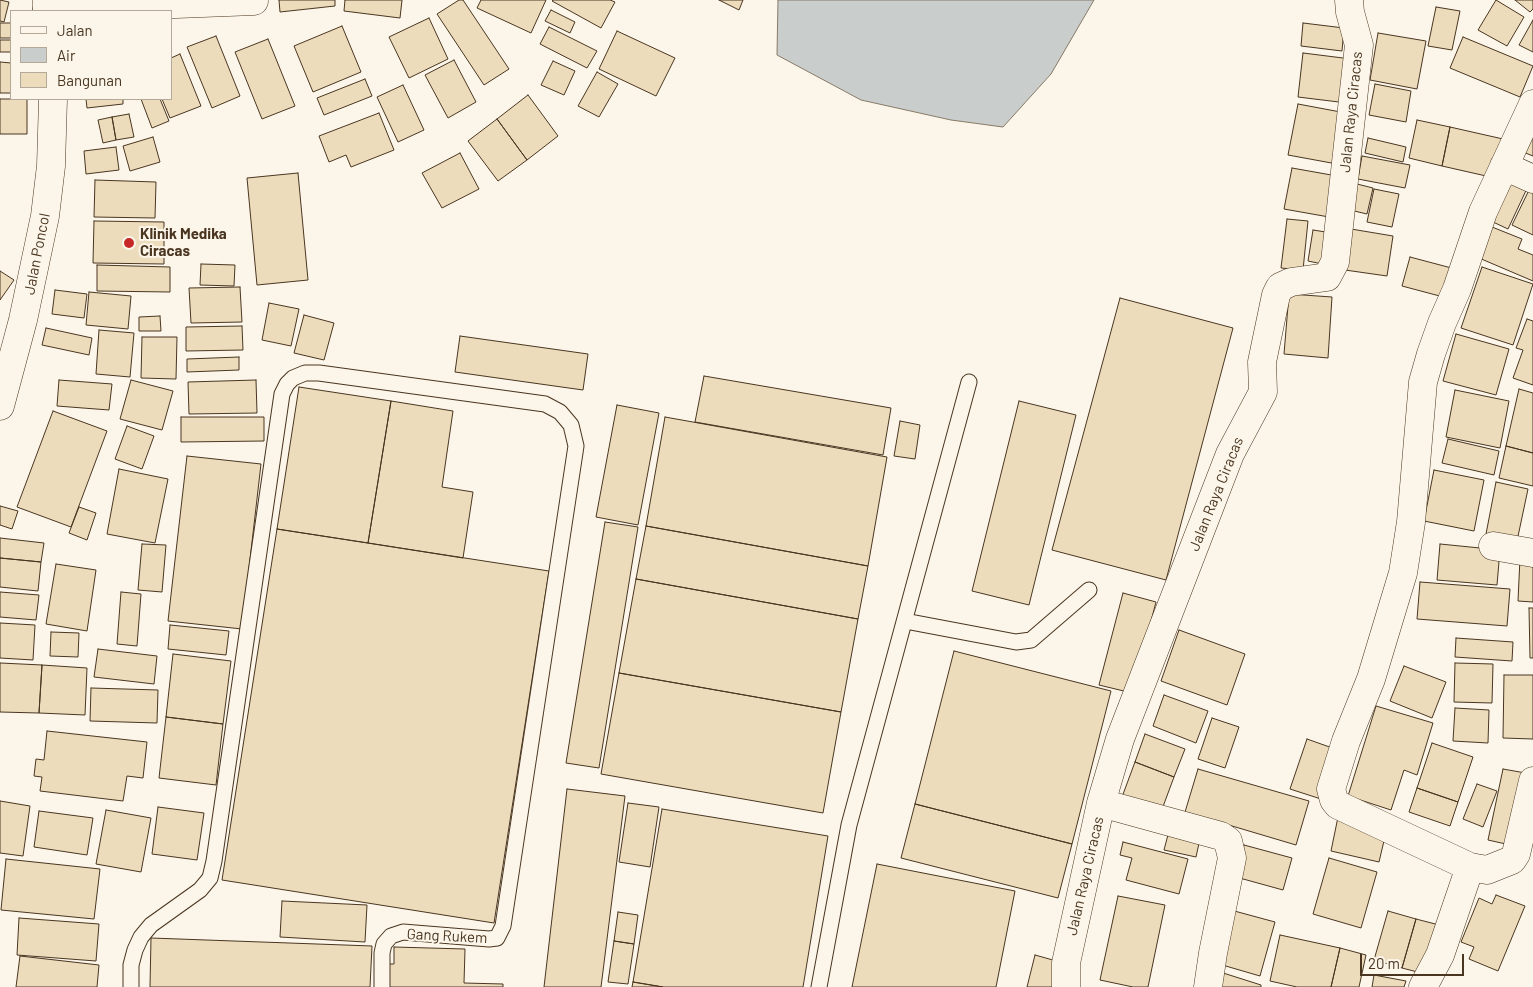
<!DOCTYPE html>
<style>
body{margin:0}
#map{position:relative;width:1533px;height:987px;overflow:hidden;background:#fbf6e9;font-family:Barlow,sans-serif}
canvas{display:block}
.legend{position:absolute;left:10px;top:10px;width:162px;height:90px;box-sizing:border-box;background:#fbf6e9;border:1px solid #b4a999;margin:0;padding:6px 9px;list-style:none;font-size:15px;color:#4a3520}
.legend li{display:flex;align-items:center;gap:10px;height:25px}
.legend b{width:25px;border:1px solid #b4a999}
.scale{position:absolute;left:1360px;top:954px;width:104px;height:22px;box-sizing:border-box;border:2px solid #4a3520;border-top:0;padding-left:6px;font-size:15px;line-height:18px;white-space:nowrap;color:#4a3520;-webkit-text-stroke:4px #fbf6e9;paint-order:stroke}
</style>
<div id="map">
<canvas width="1533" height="987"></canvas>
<ul class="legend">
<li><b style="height:6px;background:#fbf6e9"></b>Jalan</li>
<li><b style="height:14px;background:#c9cecd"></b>Air</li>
<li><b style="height:14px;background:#ecdcbc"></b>Bangunan</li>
</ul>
<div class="scale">20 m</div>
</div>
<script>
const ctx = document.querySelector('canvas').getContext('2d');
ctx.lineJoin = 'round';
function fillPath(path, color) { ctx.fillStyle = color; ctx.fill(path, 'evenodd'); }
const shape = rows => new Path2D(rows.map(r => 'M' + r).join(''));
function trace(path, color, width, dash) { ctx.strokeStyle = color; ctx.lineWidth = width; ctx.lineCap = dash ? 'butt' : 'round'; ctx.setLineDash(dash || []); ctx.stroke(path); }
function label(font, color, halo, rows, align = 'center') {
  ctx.font = font + ' Barlow,sans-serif'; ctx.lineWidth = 4; ctx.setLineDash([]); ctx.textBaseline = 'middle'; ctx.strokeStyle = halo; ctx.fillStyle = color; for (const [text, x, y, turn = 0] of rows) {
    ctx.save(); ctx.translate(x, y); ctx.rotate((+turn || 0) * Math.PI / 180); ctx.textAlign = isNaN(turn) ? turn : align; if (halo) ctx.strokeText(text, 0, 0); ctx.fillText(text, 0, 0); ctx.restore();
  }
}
const water = shape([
 [778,0,1094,0,1051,74,1003,127,951,120,861,100,777,55,778,0]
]);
fillPath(water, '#c9cecd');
trace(water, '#887966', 1);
const building = shape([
 [0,0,9,2,4,22,0,21,0,0],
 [279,0,335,0,335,6,280,12,279,0],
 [345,0,402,0,400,18,344,11,345,0],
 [459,0,463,0,509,69,484,85,437,14,459,0],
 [481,0,546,0,531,33,477,8,481,0],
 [553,0,610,0,615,2,601,28,552,1,553,0],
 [719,0,743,0,739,10,719,0],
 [1496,0,1524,17,1507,46,1478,30,1496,0],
 [1515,0,1533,0,1533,9,1530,12,1515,0],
 [1436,7,1460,11,1452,50,1428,46,1436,7],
 [551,10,575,22,570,33,545,21,551,10],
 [429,18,448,59,409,78,389,37,429,18],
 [1533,20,1533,52,1519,45,1533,20],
 [0,23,11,23,11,38,0,38,0,23],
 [1303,23,1344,28,1342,51,1301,46,1303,23],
 [342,26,361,72,313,92,294,46,342,26],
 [549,27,597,51,587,68,540,44,549,27],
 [617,31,675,58,656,96,599,69,617,31],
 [1378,33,1426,41,1417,89,1370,80,1378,33],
 [216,36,240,96,212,108,187,47,216,36],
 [1463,37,1533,66,1520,97,1450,68,1463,37],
 [268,39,295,106,262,119,235,52,268,39],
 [0,40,11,40,11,52,0,52,0,40],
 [1303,53,1351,59,1347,103,1298,97,1303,53],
 [180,54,201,106,170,118,162,99,171,99,171,58,180,54],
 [454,60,476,102,448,118,425,75,454,60],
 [553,61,575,71,564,95,541,85,553,61],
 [0,62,11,63,11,93,0,93,0,62],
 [597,72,618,84,599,117,578,106,597,72],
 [365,79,372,96,324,115,317,98,365,79],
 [1375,84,1411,91,1406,122,1369,115,1375,84],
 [403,85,424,130,398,142,377,97,403,85],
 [528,95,558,136,527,160,497,119,528,95],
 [0,99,27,99,27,134,0,134,0,99],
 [86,99,123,99,123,104,87,108,86,99],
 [141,99,160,99,169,121,152,128,141,99],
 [1298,104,1346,113,1337,164,1288,155,1298,104],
 [379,113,394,150,351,167,346,155,329,162,319,136,379,113],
 [129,114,134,137,116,140,112,117,129,114],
 [112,117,116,140,103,143,98,120,112,117],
 [497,119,527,160,498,181,468,141,497,119],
 [1533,119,1533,156,1518,150,1533,119],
 [1417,120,1450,127,1442,166,1409,158,1417,120],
 [1450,127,1503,139,1495,178,1442,166,1450,127],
 [153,137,160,162,130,171,123,146,153,137],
 [1368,138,1406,147,1403,162,1365,153,1368,138],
 [116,147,119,170,86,174,84,151,116,147],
 [460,153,479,189,442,208,422,173,460,153],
 [1362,156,1410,165,1405,188,1358,179,1362,156],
 [1292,168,1337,176,1329,217,1284,209,1292,168],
 [298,173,308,280,257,285,247,178,298,173],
 [1514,175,1530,182,1508,229,1493,222,1514,175],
 [95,180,156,182,155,218,94,217,95,180],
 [1357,184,1373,188,1367,214,1350,210,1357,184],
 [1531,186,1533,186,1533,235,1512,225,1531,186],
 [1374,189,1399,194,1392,227,1367,222,1374,189],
 [1287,219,1308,221,1303,270,1281,268,1287,219],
 [94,221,164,222,164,264,93,263,94,221],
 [1492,227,1522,239,1518,249,1533,255,1533,281,1479,258,1492,227],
 [1351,229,1393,236,1387,276,1345,270,1351,229],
 [1313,230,1332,233,1327,265,1308,261,1313,230],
 [1410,257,1459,270,1451,299,1402,286,1410,257],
 [201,264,235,265,234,286,200,285,201,264],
 [97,265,170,267,170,292,97,291,97,265],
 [1482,267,1533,284,1513,345,1461,328,1482,267],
 [0,271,14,280,0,300,0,271],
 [240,287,242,322,191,323,189,288,240,287],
 [55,290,87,294,84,318,52,314,55,290],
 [89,292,131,296,128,329,86,325,89,292],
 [1289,294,1332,297,1328,358,1284,354,1289,294],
 [1120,298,1233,328,1166,580,1052,550,1120,298],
 [269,303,299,309,291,346,262,340,269,303],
 [304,315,334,323,324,360,294,353,304,315],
 [160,316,161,331,139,331,139,317,160,316],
 [1527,319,1533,321,1533,385,1513,378,1523,350,1516,348,1527,319],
 [242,326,243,350,186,351,186,327,242,326],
 [46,328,92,338,89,355,42,345,46,328],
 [99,330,134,333,130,377,96,374,99,330],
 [1456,334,1509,349,1496,395,1443,381,1456,334],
 [460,336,588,354,583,390,455,372,460,336],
 [142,337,177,337,176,379,141,378,142,337],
 [239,357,239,370,187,372,187,359,239,357],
 [704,376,891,408,883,455,695,422,704,376],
 [59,380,112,384,109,410,57,406,59,380],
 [131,380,173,391,162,430,120,419,131,380],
 [256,380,257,413,189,414,188,382,256,380],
 [299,387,391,401,368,543,277,529,299,387],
 [1519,389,1533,393,1533,453,1506,446,1519,389],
 [1455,390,1509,401,1500,448,1446,437,1455,390],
 [391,401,453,411,442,487,473,492,463,558,368,543,391,401],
 [1019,401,1076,415,1029,605,972,591,1019,401],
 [617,405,659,413,638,525,596,517,617,405],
 [53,411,107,431,71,527,17,507,53,411],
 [181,417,264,417,264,441,181,442,181,417],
 [665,417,887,457,868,566,646,526,665,417],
 [900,421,920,425,915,459,894,456,900,421],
 [127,426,154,436,142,469,115,459,127,426],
 [1448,439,1499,451,1494,475,1442,463,1448,439],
 [1506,446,1533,453,1533,486,1499,478,1506,446],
 [187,456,261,464,242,629,168,621,187,456],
 [119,469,168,479,155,543,107,534,119,469],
 [1434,470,1484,480,1474,531,1424,521,1434,470],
 [1496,482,1528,489,1517,541,1486,534,1496,482],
 [0,506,18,511,12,529,0,525,0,506],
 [79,507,96,513,87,540,69,533,79,507],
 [605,522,638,527,599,768,566,763,605,522],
 [646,526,868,566,858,619,636,579,646,526],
 [277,529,549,571,494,923,222,880,277,529],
 [0,538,44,543,41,562,0,558,0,538],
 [142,544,166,545,162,592,138,590,142,544],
 [1440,544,1500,550,1497,585,1437,580,1440,544],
 [0,558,41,562,38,591,0,587,0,558],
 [1520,558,1533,559,1533,602,1518,601,1520,558],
 [56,564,96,570,87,631,46,624,56,564],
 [636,579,858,619,841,712,619,673,636,579],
 [1420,582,1510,589,1507,626,1417,619,1420,582],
 [0,592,39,595,36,620,0,617,0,592],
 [121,592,141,594,137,646,117,644,121,592],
 [1123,593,1156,602,1132,693,1099,685,1123,593],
 [1529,608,1533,608,1533,658,1530,658,1529,608],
 [0,623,35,625,33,660,0,658,0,623],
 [170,625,229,631,226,655,168,649,170,625],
 [1179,630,1245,654,1227,705,1161,681,1179,630],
 [51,632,79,633,78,657,50,656,51,632],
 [1456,638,1513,642,1512,661,1455,657,1456,638],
 [98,649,157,656,154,684,94,677,98,649],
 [954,651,1111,691,1072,844,915,804,954,651],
 [173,654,231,661,223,724,166,717,173,654],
 [0,663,42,665,39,713,0,712,0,663],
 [1455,663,1493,664,1492,703,1454,702,1455,663],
 [42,665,87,668,85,715,39,713,42,665],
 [1404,666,1446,682,1432,718,1390,701,1404,666],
 [619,673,841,712,823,813,601,774,619,673],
 [1504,675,1533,675,1533,739,1503,738,1504,675],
 [91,688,158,690,157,723,90,721,91,688],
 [1164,695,1208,711,1196,743,1153,726,1164,695],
 [1376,706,1433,723,1417,775,1404,770,1391,810,1348,796,1376,706],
 [1455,708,1489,710,1488,743,1453,741,1455,708],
 [166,717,223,724,216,785,159,778,166,717],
 [1212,718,1239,727,1225,768,1198,759,1212,718],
 [47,731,147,742,143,778,127,776,123,801,40,791,42,777,34,776,36,759,44,760,47,731],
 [1145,734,1185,749,1174,777,1135,762,1145,734],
 [1307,739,1338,750,1321,799,1290,789,1307,739],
 [1432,743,1473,757,1458,802,1417,788,1432,743],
 [1135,762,1174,777,1161,812,1122,797,1135,762],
 [1198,769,1309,801,1296,845,1185,812,1198,769],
 [1503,769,1531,774,1515,846,1488,840,1503,769],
 [1477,784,1497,791,1483,827,1463,819,1477,784],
 [1417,788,1458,802,1450,826,1409,812,1417,788],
 [567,789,625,796,601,987,544,987,567,789],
 [0,801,30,806,23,856,0,853,0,801],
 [628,803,659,807,650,867,619,862,628,803],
 [915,804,1072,844,1058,898,901,858,915,804],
 [158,807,204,813,197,860,152,854,158,807],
 [662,809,828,836,803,987,663,987,633,982,662,809],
 [106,810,151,818,141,872,96,864,106,810],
 [39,811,93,818,87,855,34,847,39,811],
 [1338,817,1387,828,1379,862,1331,851,1338,817],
 [1170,827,1201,834,1196,857,1164,850,1170,827],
 [1123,842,1188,859,1179,894,1126,880,1132,858,1120,855,1123,842],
 [1244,845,1292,858,1283,890,1236,877,1244,845],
 [1329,858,1377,872,1361,928,1313,914,1329,858],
 [6,859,100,869,94,919,1,910,6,859],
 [877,864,1015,891,996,987,852,987,877,864],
 [1496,895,1525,906,1498,971,1469,959,1474,947,1461,942,1479,898,1492,904,1496,895],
 [1118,896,1165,905,1148,987,1133,987,1100,980,1118,896],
 [282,901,367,905,365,942,280,937,282,901],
 [1227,909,1275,922,1260,976,1212,962,1227,909],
 [1388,911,1416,919,1402,968,1374,960,1388,911],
 [618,912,638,915,634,944,614,941,618,912],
 [19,918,99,924,96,961,17,955,19,918],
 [1416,919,1443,926,1429,975,1402,968,1416,919],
 [1280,935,1340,948,1331,987,1297,987,1270,981,1280,935],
 [151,938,372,946,370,987,150,987,151,938],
 [614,941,634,944,628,984,608,982,614,941],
 [394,947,465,949,464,983,503,984,503,987,388,987,388,964,394,964,394,947],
 [1340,948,1366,955,1359,987,1331,987,1340,948],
 [1035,955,1060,962,1053,987,1027,987,1035,955],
 [20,956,99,965,97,987,16,987,20,956],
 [1220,972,1261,985,1261,987,1215,987,1220,972],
 [1374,975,1406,981,1404,987,1372,987,1374,975],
 [633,982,663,987,632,987,633,982]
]);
fillPath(building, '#ecdcbc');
trace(building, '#4a3520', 1);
const lane = shape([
 [905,621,1016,642,1031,640,1089,590],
 [131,987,131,965,135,950,141,937,151,925,200,890,210,878,214,861,282,394,287,384,293,378,305,373,319,373,545,404,560,412,571,425,576,446,503,926,497,938,489,939,403,932,391,936,384,944,382,953,382,987],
 [819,987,849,825,969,382]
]);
const street = shape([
 [47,9,254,1],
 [1504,166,1533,179],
 [1493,546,1533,553],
 [1101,803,1221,836,1228,841,1232,858,1213,953,1208,987],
 [1470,867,1338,805,1334,800,1331,789,1346,741,1371,679,1403,573,1411,522,1423,382,1431,354,1442,323,1457,289,1483,212,1533,104],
 [1066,987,1066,963,1101,803,1120,739,1230,454,1263,392,1262,362,1276,295,1280,287,1291,282,1327,277,1335,262,1359,45,1350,12,1349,0],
 [1423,987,1440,955,1470,867,1487,870,1512,860,1516,854,1533,781]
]);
const secondary = shape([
 [47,0,47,11],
 [0,406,23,320,45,216,51,166,53,99]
]);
trace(lane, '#4a3520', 17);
trace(street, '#4a3520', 29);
trace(secondary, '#4a3520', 29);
trace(lane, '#fbf6e9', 15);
trace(street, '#fbf6e9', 28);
trace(secondary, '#fbf6e9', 28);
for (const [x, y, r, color] of [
 [129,243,6,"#c62828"]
]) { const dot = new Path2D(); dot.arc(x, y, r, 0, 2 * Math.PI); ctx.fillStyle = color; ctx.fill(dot); trace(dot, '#fbf6e9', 2); }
label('15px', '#4a3520', '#fbf6e9', [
 ["Jalan Raya Ciracas",1351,112,-84],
 ["Jalan Poncol",37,254,-79],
 ["Jalan Raya Ciracas",1216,494,-68],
 ["Jalan Raya Ciracas",1085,876,-77],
 ["Gang Rukem",447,936,3]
]);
label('bold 15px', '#4a3520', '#fbf6e9', [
 ["Klinik Medika",140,234],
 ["Ciracas",140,251]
], 'left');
</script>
